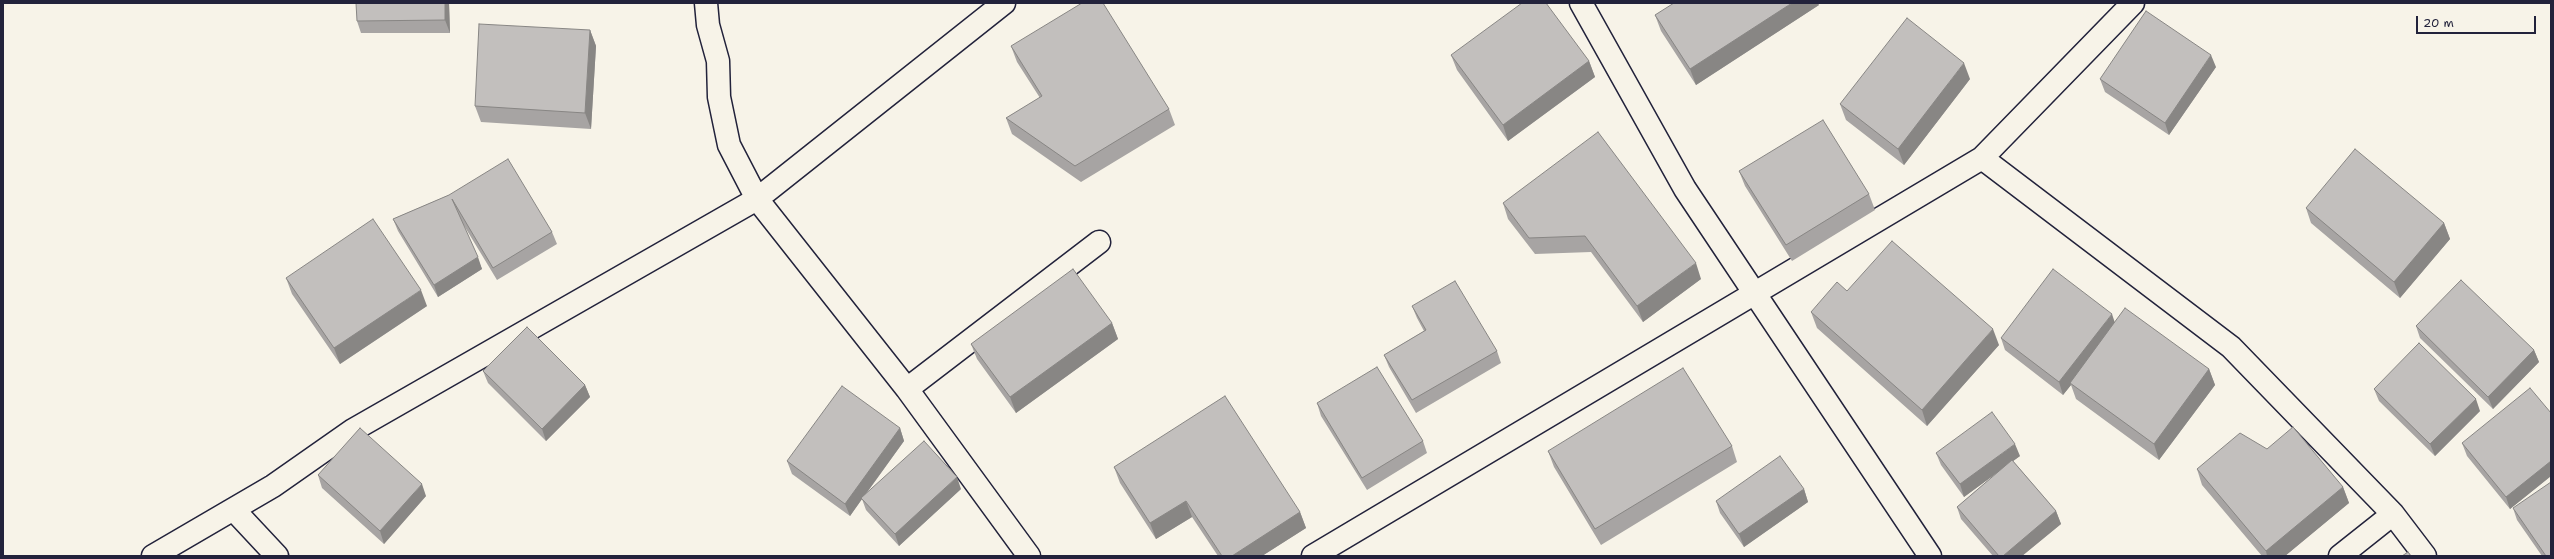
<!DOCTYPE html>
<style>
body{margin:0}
#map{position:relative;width:2554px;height:559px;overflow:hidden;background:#f7f3e8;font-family:"Shantell Sans",sans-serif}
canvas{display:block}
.frame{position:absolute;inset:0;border:4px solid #22223b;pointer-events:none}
.scale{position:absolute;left:2416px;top:16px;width:120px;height:18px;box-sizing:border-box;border:2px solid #22223b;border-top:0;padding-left:5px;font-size:12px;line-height:14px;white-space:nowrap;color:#22223b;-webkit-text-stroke:3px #f7f3e8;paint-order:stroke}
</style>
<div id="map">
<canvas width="2554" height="559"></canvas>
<div class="frame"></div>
<div class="scale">20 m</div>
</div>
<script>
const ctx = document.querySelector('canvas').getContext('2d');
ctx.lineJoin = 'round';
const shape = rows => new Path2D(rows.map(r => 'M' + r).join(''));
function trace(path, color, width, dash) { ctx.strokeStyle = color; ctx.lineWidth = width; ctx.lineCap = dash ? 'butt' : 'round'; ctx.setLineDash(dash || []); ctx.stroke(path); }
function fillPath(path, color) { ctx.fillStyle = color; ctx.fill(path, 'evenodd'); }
const minor = shape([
 [706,3,708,25,718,61,719,97,729,145,757,199,907,389,1029,556],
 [1581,3,1685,189,1930,556],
 [1982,158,2231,347,2393,514,2425,556],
 [907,389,1099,242],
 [234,510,277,556],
 [153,556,273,486,353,430,757,199,1004,3],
 [1313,556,1982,158,2133,3],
 [2340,556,2393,514]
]);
trace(minor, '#22223b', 25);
trace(minor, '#f7f3e8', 22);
fillPath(shape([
 [449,3,450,33,361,33,357,21],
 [1819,5,1696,85,1661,31,1655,15],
 [590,30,596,46,591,129,481,122,475,106],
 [1011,46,1169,109,1175,125,1081,182,1012,134,1006,118,1040,98,1017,62],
 [1451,55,1589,61,1595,77,1508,141,1457,70],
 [2216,67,2169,135,2105,92,2100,79],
 [1970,79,1904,165,1846,120,1840,104],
 [1739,171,1869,194,1875,210,1792,261,1745,186],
 [449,195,552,232,557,244,497,280,460,219,482,269,438,297,398,231,393,219],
 [1503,203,1701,279,1643,322,1591,252,1535,254,1508,219],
 [2306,208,2444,223,2450,239,2400,298,2311,223],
 [286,278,427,306,340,364,292,294],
 [1847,291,1999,345,1927,426,1817,328,1811,312],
 [1412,306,1497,351,1501,363,1416,413,1389,367,1384,355,1424,331,1417,318],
 [2115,322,2209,369,2215,385,2159,460,2076,399,2071,385,2063,395,2005,350,2001,338],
 [1112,323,1118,339,1016,413,977,359,971,344],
 [2416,326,2534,350,2539,362,2493,409,2420,338],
 [483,371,585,385,590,397,546,441,488,383],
 [2374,389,2480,411,2435,456,2379,401],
 [1317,403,1423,441,1427,453,1367,490,1321,416],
 [2551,413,2551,476,2510,509,2467,456,2462,443],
 [900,428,904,441,866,494,961,489,899,546,866,510,862,499,850,516,792,474,787,461],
 [1732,446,1737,462,1601,545,1554,467,1548,451],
 [2267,449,2343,487,2349,503,2285,556,2262,556,2202,485,2197,469],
 [1936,453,2020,456,2013,461,2056,511,2061,524,2022,556,1993,556,1961,519,1957,507,1998,472,1964,497,1941,465],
 [1114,467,1300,512,1306,528,1262,556,1218,556,1192,517,1156,539,1120,483],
 [318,475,426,496,384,544,322,488],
 [1804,489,1808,502,1744,547,1720,513,1716,501],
 [2513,508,2551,556,2542,556,2517,520]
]), '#a7a4a3');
fillPath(shape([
 [445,3,449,3,450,33,445,20],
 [1792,3,1818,3,1819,5,1696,85,1690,69],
 [590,30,596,46,591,129,585,113],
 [2211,55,2216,67,2169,135,2165,123],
 [1589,61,1595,77,1508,141,1503,125],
 [1964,63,1970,79,1904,165,1898,149],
 [2444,223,2450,239,2400,298,2394,282],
 [478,257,482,269,438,297,434,285],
 [1696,263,1701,279,1643,322,1637,306],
 [421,290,427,306,340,364,334,348],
 [2112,314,2116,326,2070,383,2071,385,2063,395,2059,382],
 [1112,323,1118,339,1016,413,1010,397],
 [1993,329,1999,345,1927,426,1922,410],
 [2534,350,2539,362,2493,409,2488,397],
 [2209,369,2215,385,2159,460,2154,444],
 [585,385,590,397,546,441,542,429],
 [2476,399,2480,411,2435,456,2430,444],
 [900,428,904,441,862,499,861,498,862,499,850,516,845,504],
 [2015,444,2020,456,1964,497,1960,484],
 [2551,461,2551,476,2510,509,2506,497],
 [957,477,961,489,899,546,895,534],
 [422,484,426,496,384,544,380,531],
 [2343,487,2349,503,2285,556,2267,556,2266,551],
 [1804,489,1808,502,1744,547,1739,534],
 [1186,501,1192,517,1156,539,1150,523],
 [2056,511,2061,524,2022,556,2003,556],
 [1300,512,1306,528,1262,556,1232,556]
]), '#888684');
const building = shape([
 [356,3,445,3,445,20,357,21,356,3],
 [1082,3,1103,3,1169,109,1075,166,1006,118,1042,96,1011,46,1082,3],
 [1522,3,1546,3,1589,61,1503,125,1451,55,1522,3],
 [1674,3,1792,3,1690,69,1655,15,1674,3],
 [2146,11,2211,55,2165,123,2100,79,2146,11],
 [1907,18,1964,63,1898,149,1840,104,1907,18],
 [479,24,590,30,585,113,475,106,479,24],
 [1823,120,1869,194,1786,245,1739,171,1823,120],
 [1598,132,1696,263,1637,306,1585,236,1529,238,1503,203,1598,132],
 [2355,149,2444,223,2394,282,2306,208,2355,149],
 [508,159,552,232,493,268,452,199,478,257,434,285,393,219,449,195,508,159],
 [373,219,421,290,334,348,286,278,373,219],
 [1892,241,1993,329,1922,410,1811,312,1837,282,1847,291,1892,241],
 [1073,269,1112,323,1010,397,971,344,1073,269],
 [2053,269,2112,314,2059,382,2001,338,2053,269],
 [2461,280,2534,350,2488,397,2416,326,2461,280],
 [1455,281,1497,351,1412,400,1384,355,1426,330,1412,306,1455,281],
 [2125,308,2209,369,2154,444,2070,383,2125,308],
 [527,327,585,385,542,429,483,371,527,327],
 [2419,343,2476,399,2430,444,2374,389,2419,343],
 [1377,367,1423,441,1362,478,1317,403,1377,367],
 [1683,368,1732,446,1595,529,1548,451,1683,368],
 [842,386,900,428,845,504,787,461,842,386],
 [2530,388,2551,413,2551,461,2506,497,2462,443,2530,388],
 [1225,396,1300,512,1232,556,1222,556,1186,501,1150,523,1114,467,1225,396],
 [1992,412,2015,444,1960,484,1936,453,1992,412],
 [2293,427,2343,487,2266,551,2197,469,2240,433,2267,449,2293,427],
 [360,428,422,484,380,531,318,475,360,428],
 [924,441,957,477,895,534,861,498,924,441],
 [1780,456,1804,489,1739,534,1716,501,1780,456],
 [2012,460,2056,511,2003,556,1999,556,1957,507,2012,460],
 [2551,482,2551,556,2546,556,2513,508,2551,482],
 [2408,552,2411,556,2402,556,2408,552]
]);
fillPath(building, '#c2bfbd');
trace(building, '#888684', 1);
</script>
